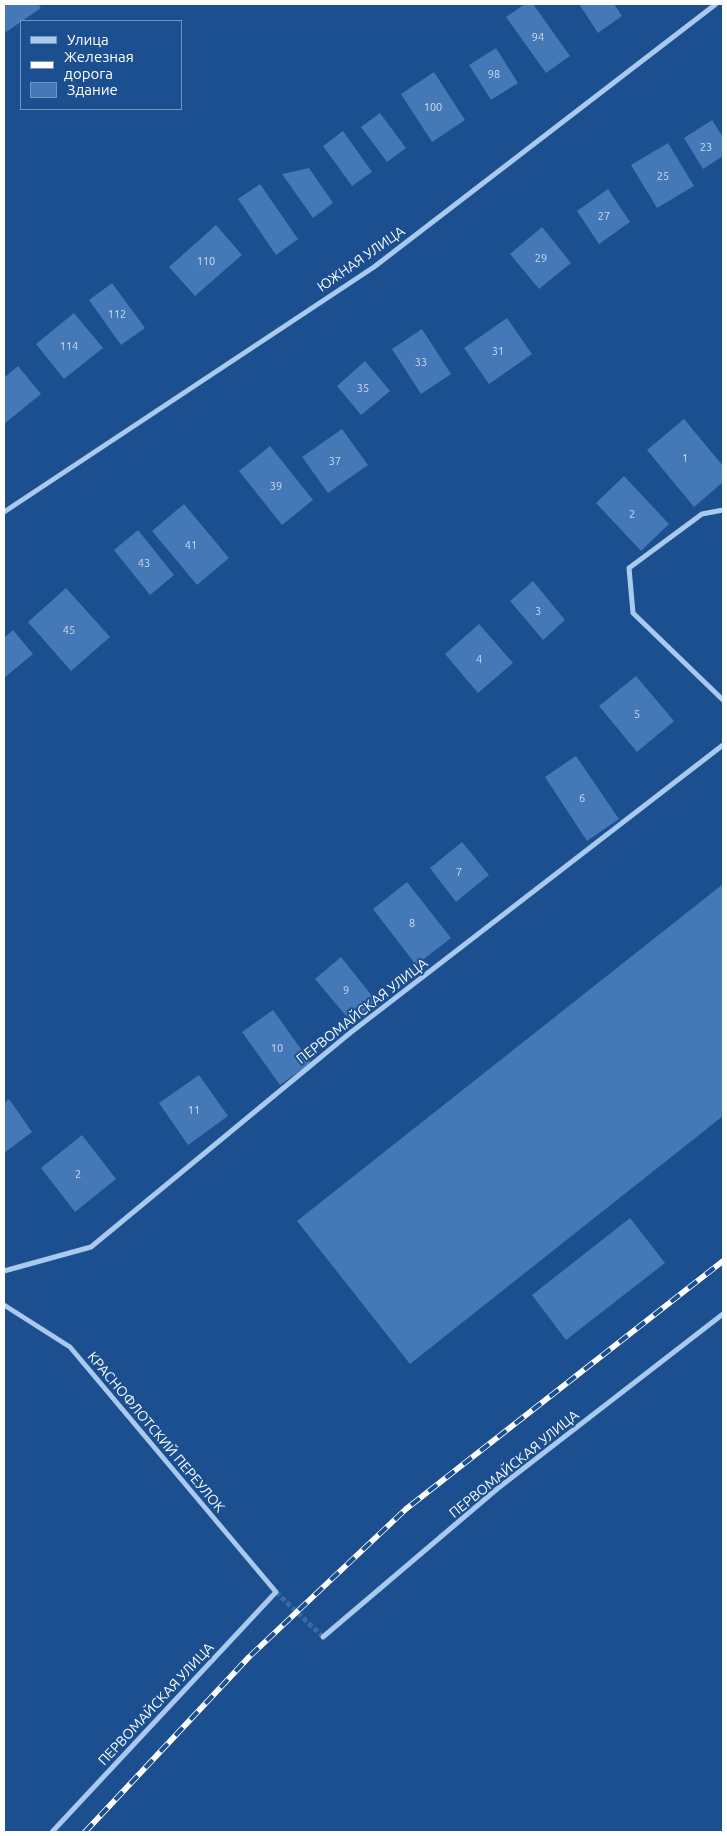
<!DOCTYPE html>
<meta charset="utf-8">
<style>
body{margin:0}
#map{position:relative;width:727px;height:1836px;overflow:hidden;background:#1b4f8f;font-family:Ubuntu,sans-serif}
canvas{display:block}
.frame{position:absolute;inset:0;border:5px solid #fff;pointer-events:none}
.legend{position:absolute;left:20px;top:20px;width:162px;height:90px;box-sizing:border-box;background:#1b4f8f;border:1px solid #7695bc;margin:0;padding:6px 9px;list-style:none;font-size:15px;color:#fff}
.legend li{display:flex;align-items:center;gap:10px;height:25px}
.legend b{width:25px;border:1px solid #7695bc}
</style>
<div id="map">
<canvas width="727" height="1836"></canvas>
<div class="frame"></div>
<ul class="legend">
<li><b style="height:6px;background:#a9c9ee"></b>Улица</li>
<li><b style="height:6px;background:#fff"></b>Железная дорога</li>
<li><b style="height:14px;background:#4478b7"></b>Здание</li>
</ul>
</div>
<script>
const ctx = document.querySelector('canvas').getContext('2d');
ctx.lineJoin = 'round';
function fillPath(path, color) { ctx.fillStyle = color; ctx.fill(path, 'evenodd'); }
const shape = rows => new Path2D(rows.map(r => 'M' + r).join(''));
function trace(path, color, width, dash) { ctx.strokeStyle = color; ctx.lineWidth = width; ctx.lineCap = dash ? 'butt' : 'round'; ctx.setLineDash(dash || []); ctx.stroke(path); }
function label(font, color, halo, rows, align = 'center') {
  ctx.font = font + ' Ubuntu,sans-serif'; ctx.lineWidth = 4; ctx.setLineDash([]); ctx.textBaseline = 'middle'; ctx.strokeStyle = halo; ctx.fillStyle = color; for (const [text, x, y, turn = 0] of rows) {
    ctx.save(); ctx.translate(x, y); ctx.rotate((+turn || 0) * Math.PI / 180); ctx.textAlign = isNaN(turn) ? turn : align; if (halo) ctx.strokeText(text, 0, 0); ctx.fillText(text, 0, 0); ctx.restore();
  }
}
fillPath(shape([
 [4,4,38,4,41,8,6,32,4,28],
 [525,4,533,4,570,56,546,73,506,17],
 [579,4,614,4,622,16,598,33],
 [496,48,518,83,491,100,469,65],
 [434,72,465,120,432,142,401,94],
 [380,113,406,148,387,162,361,127],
 [712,120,723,137,723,156,703,169,684,138],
 [343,131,372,172,352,186,323,146],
 [668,143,694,186,657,208,631,165],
 [309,168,333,203,313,218,282,174],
 [260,184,298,239,276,255,238,199],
 [608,189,630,222,599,244,577,211],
 [216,225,242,255,195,296,169,267],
 [542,227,571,263,539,289,510,254],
 [112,283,145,328,121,345,89,300],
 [74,313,103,348,64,379,36,344],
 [507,318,532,354,489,384,464,348],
 [422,329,451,374,421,394,392,349],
 [365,361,390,391,361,415,337,386],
 [18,366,41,394,4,424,4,378],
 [684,419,723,466,723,482,694,507,647,450],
 [342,429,368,465,328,493,302,457],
 [270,446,313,500,282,525,239,471],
 [624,476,669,524,641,551,596,503],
 [184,504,229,558,197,585,152,531],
 [138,530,174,575,150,595,114,550],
 [533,581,565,620,543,640,510,601],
 [66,588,110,637,71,671,28,622],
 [479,624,513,663,478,693,445,654],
 [13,630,33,654,4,678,4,638],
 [636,676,674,721,637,752,599,706],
 [576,756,619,819,587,841,545,777],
 [462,842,489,875,456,902,430,868],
 [407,882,451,938,416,965,373,909],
 [723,884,723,1116,410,1364,297,1221],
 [341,957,377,1002,352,1023,315,979],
 [273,1010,311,1063,280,1085,242,1032],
 [199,1075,228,1116,188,1145,159,1103],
 [9,1099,32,1132,4,1153,4,1103],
 [82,1135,116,1179,75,1212,41,1168],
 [630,1218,665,1263,566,1340,532,1295]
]), '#4478b7');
trace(shape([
 [276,1592,323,1637]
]), '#3d69a0', 5, [5, 2.5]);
trace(shape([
 [723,510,702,514,629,568,633,613,723,700],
 [4,512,374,267,716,4],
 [4,1271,91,1247,350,1033,723,745],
 [4,1305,70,1347,276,1592,52,1832],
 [323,1637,497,1489,723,1314]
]), '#a9c9ee', 5);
const rail = shape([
 [85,1832,249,1657,406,1509,723,1261]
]);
trace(rail, '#fff', 5.5);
trace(rail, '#1b4f8f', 4, [11]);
label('11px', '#d0dded', null, [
 ["94",538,37],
 ["98",494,74],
 ["100",433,107],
 ["23",706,147],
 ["25",663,176],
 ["27",604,216],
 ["29",541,258],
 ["110",206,261],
 ["112",117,314],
 ["114",69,346],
 ["31",498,351],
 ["33",421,362],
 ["35",363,388],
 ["1",685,458],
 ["37",335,461],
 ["39",276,486],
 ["2",632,514],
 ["41",191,545],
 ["43",144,563],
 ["3",538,611],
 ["45",69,630],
 ["4",479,659],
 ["5",637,714],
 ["6",582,798],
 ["7",459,872],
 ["8",412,923],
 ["9",346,990],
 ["10",277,1048],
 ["11",194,1110],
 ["2",78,1174]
]);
label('14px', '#fff', '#1b4f8f', [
 ["ЮЖНАЯ УЛИЦА",361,259,-35],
 ["ПЕРВОМАЙСКАЯ УЛИЦА",362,1011,-38],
 ["КРАСНОФЛОТСКИЙ ПЕРЕУЛОК",156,1432,50],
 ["ПЕРВОМАЙСКАЯ УЛИЦА",514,1464,-39],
 ["ПЕРВОМАЙСКАЯ УЛИЦА",156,1704,-47]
]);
</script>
